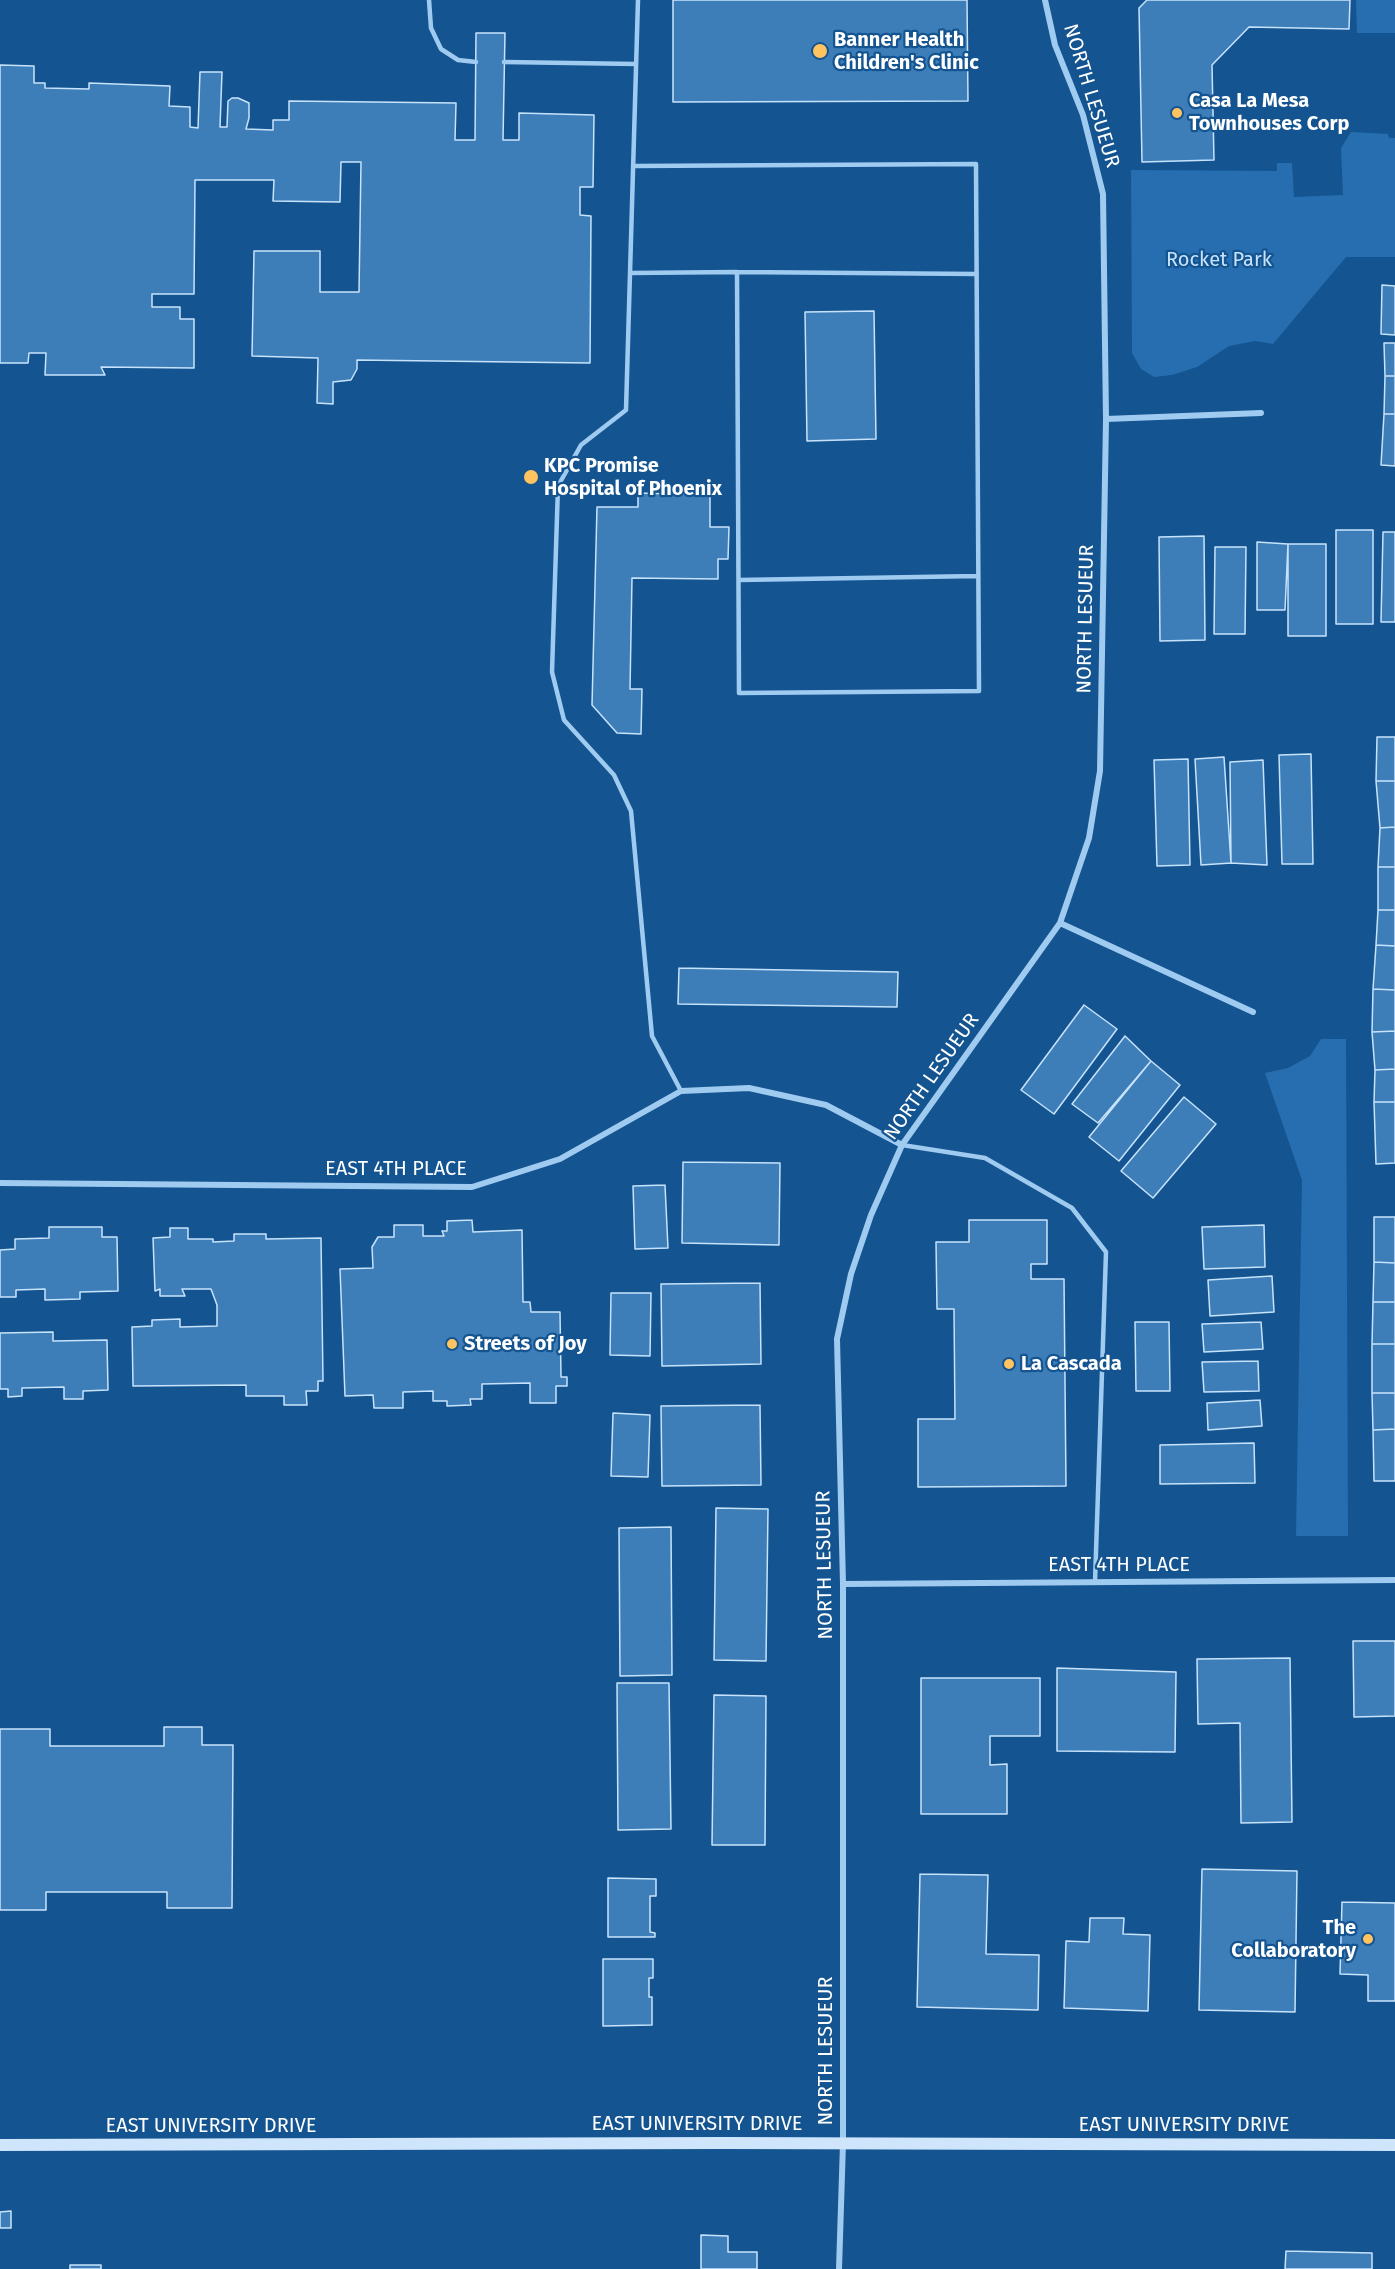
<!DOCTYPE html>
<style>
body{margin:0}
canvas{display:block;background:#145490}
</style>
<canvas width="1395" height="2269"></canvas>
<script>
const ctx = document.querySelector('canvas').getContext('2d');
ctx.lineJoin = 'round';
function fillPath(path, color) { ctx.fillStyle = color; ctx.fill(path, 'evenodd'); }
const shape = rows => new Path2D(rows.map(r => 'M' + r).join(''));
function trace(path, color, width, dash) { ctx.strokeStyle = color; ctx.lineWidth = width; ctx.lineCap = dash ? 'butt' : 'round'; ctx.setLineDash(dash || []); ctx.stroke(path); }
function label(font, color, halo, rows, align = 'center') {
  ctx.font = font + ' "Fira Sans",sans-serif'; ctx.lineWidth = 4.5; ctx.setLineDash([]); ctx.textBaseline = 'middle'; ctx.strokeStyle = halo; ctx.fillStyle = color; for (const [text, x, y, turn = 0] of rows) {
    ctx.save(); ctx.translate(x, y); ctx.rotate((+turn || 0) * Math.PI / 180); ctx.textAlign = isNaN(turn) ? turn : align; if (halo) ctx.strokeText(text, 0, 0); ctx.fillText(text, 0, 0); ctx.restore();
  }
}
fillPath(shape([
 [1356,0,1395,0,1395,33,1357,33],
 [1351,132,1388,134,1389,138,1395,138,1395,257,1346,257,1273,344,1255,341,1229,346,1197,367,1172,375,1154,377,1141,369,1132,353,1131,170,1277,171,1277,163,1292,163,1294,197,1343,195,1341,148],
 [1321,1039,1346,1039,1348,1536,1296,1536,1302,1180,1265,1073,1288,1068,1310,1056]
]), '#266eaf');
const building = shape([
 [673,0,967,0,968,101,673,102,673,0],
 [1147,0,1350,0,1349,29,1249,27,1212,65,1214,160,1142,162,1139,8,1147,0],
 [476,33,505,33,503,140,519,140,519,113,594,115,593,187,580,187,580,215,591,216,590,363,357,360,357,369,351,380,333,382,333,404,317,403,318,358,252,356,254,251,320,251,320,292,359,292,361,162,341,162,340,202,273,201,274,180,195,180,194,294,152,294,152,307,180,307,180,319,194,319,194,368,101,367,105,375,45,375,46,353,29,353,28,363,0,363,0,65,34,66,34,83,45,83,45,88,89,89,89,83,170,86,169,106,190,107,190,127,198,128,200,72,222,72,220,127,227,127,228,101,232,98,238,98,249,103,249,118,246,129,273,130,273,120,289,120,289,101,456,103,455,140,475,140,476,33],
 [1382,285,1395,286,1395,335,1381,334,1382,285],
 [874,311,876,439,807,441,805,312,874,311],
 [1384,343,1395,343,1395,376,1385,376,1384,343],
 [1385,376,1395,376,1395,414,1384,414,1385,376],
 [1384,414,1395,414,1395,466,1381,465,1384,414],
 [638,493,710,495,710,527,729,527,728,559,718,559,718,579,632,578,630,689,642,689,641,734,617,733,592,705,597,507,638,507,638,493],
 [1336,530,1373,530,1373,624,1336,624,1336,530],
 [1383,532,1395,532,1395,622,1381,622,1383,532],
 [1204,536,1205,640,1160,641,1159,537,1204,536],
 [1257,542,1288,544,1285,610,1257,610,1257,542],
 [1288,544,1326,544,1326,636,1288,636,1288,544],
 [1215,547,1246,547,1245,634,1214,634,1215,547],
 [1377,737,1395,737,1395,781,1376,781,1377,737],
 [1311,754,1313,864,1282,864,1279,755,1311,754],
 [1224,757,1231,863,1201,865,1195,759,1224,757],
 [1188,759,1190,865,1157,866,1154,760,1188,759],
 [1263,760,1267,865,1231,863,1230,762,1263,760],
 [1376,781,1395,781,1395,827,1380,828,1376,781],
 [1395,827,1395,867,1378,867,1380,828,1395,827],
 [1378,867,1395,867,1395,910,1378,910,1378,867],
 [1378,910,1395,910,1395,946,1376,945,1378,910],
 [1376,945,1395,946,1395,990,1373,989,1376,945],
 [679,968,898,972,897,1007,678,1004,679,968],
 [1373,989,1395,990,1395,1031,1372,1032,1373,989],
 [1084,1005,1117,1029,1054,1114,1021,1090,1084,1005],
 [1395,1031,1395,1069,1375,1070,1372,1032,1395,1031],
 [1125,1036,1151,1061,1098,1123,1072,1104,1125,1036],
 [1151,1061,1180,1085,1119,1161,1089,1137,1151,1061],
 [1395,1069,1395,1102,1374,1102,1375,1070,1395,1069],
 [1184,1097,1216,1124,1153,1198,1121,1171,1184,1097],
 [1374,1102,1395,1102,1395,1163,1376,1164,1374,1102],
 [683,1162,780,1163,779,1245,682,1243,683,1162],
 [665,1185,668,1248,635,1249,633,1186,665,1185],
 [1374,1217,1395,1217,1395,1263,1374,1262,1374,1217],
 [472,1220,473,1232,522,1230,523,1302,530,1302,531,1312,560,1312,561,1377,567,1377,567,1386,556,1386,556,1403,530,1403,530,1383,482,1384,482,1399,470,1399,471,1405,447,1406,447,1401,433,1401,433,1391,403,1392,403,1408,374,1408,373,1395,345,1396,340,1269,373,1268,372,1247,378,1237,394,1237,394,1225,423,1225,423,1236,444,1236,442,1231,447,1231,447,1221,472,1220],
 [969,1220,1047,1220,1047,1264,1031,1264,1031,1279,1064,1279,1066,1486,918,1487,918,1419,955,1419,954,1309,937,1309,936,1242,969,1242,969,1220],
 [1264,1225,1265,1267,1204,1269,1202,1227,1264,1225],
 [49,1227,102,1227,102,1237,117,1237,118,1291,80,1292,80,1299,45,1300,45,1289,16,1290,16,1297,0,1297,0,1250,15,1249,15,1239,49,1238,49,1227],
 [170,1228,188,1228,188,1239,213,1239,213,1242,234,1241,234,1234,266,1234,266,1239,321,1238,323,1381,318,1381,318,1391,306,1391,307,1405,284,1405,284,1396,246,1396,246,1385,133,1386,132,1327,152,1326,152,1320,180,1319,180,1327,217,1326,217,1305,211,1289,182,1289,185,1296,160,1296,160,1289,155,1291,153,1238,170,1237,170,1228],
 [1374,1262,1395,1263,1395,1302,1373,1302,1374,1262],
 [1272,1276,1274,1312,1210,1316,1208,1280,1272,1276],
 [760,1283,761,1364,662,1366,661,1284,760,1283],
 [611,1293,651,1293,650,1356,610,1355,611,1293],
 [1373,1302,1395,1302,1395,1344,1372,1344,1373,1302],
 [1135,1322,1169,1322,1170,1391,1136,1391,1135,1322],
 [1261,1322,1263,1349,1204,1352,1202,1324,1261,1322],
 [53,1332,53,1341,107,1340,108,1390,83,1391,83,1399,64,1399,64,1387,22,1388,22,1396,8,1397,8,1389,0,1389,0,1333,53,1332],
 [1372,1344,1395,1344,1395,1393,1372,1393,1372,1344],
 [1258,1361,1259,1391,1204,1392,1202,1362,1258,1361],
 [1372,1393,1395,1393,1395,1429,1373,1430,1372,1393],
 [1260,1400,1262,1426,1208,1430,1207,1403,1260,1400],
 [760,1405,761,1485,662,1486,661,1406,760,1405],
 [613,1413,650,1415,648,1477,611,1476,613,1413],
 [1395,1429,1395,1481,1374,1481,1373,1430,1395,1429],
 [1254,1443,1255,1483,1160,1484,1160,1445,1254,1443],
 [716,1508,768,1509,766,1661,714,1660,716,1508],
 [671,1527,672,1675,620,1676,619,1528,671,1527],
 [1353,1641,1395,1641,1395,1716,1354,1717,1353,1641],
 [1290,1658,1292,1822,1241,1823,1240,1723,1198,1724,1197,1659,1290,1658],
 [1057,1668,1176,1672,1175,1752,1057,1751,1057,1668],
 [921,1678,1040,1678,1040,1736,990,1736,990,1765,1007,1764,1007,1814,921,1814,921,1678],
 [617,1683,669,1683,671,1829,618,1830,617,1683],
 [714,1695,766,1696,765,1845,712,1845,714,1695],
 [164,1727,202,1727,202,1745,233,1745,232,1908,167,1908,167,1892,46,1892,46,1910,0,1910,0,1729,50,1729,50,1746,164,1746,164,1727],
 [1202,1869,1297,1871,1295,2012,1199,2010,1202,1869],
 [920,1874,988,1875,986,1954,1039,1955,1038,2010,917,2007,920,1874],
 [608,1878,656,1879,656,1896,650,1896,650,1932,655,1933,655,1937,608,1937,608,1878],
 [1342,1902,1395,1903,1395,2001,1368,2001,1368,1975,1340,1974,1342,1902],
 [1090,1918,1124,1918,1123,1934,1150,1935,1148,2011,1064,2008,1066,1941,1089,1942,1090,1918],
 [603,1959,653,1959,653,1978,649,1978,649,1997,652,1997,652,2025,603,2026,603,1959],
 [11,2211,11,2228,0,2228,0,2212,11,2211],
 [701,2235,728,2236,728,2252,757,2252,757,2269,701,2269,701,2235],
 [1286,2251,1372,2253,1372,2269,1285,2269,1286,2251],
 [70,2265,101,2265,101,2269,70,2269,70,2265]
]);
fillPath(building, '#3d7eb9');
trace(building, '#c7e3fc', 1.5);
trace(shape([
 [429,0,431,28,441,49,458,60,476,62],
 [638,0,626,410,581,445,558,486,552,672,564,720,614,775,631,811,652,1036,681,1091],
 [504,62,636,64],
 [737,272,976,274],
 [630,273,737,272,739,693,979,691,976,164,633,166],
 [739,580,978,576],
 [902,1145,985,1158,1072,1208,1106,1252,1095,1582]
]), '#a0cbf1', 4.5);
trace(shape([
 [1106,419,1261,413],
 [1060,923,1253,1012],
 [0,1183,472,1187,560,1159,681,1091,749,1088,826,1105,902,1145],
 [843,1584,1395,1580],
 [839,2269,843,2143,843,1584,837,1339,851,1274,871,1215,902,1145,1060,923,1089,838,1100,771,1106,419,1103,194,1083,115,1055,45,1045,0]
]), '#a0cbf1', 6);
trace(shape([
 [0,2145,724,2143,1395,2145]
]), '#cee5fc', 12);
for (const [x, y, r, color] of [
 [820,51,8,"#ffc460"],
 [1177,113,6,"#ffc460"],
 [531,477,8,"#ffc460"],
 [452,1344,6,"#ffc460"],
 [1009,1364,6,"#ffc460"],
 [1368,1939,6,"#ffc460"]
]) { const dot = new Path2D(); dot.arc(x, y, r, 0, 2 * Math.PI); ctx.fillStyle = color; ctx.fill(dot); trace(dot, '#145490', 2); }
label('bold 20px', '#fff', '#145490', [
 ["Banner Health",834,40],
 ["Children's Clinic",834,63],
 ["Casa La Mesa",1189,101],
 ["Townhouses Corp",1189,124],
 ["KPC Promise",544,466],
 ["Hospital of Phoenix",544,489],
 ["Streets of Joy",464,1344],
 ["La Cascada",1021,1364],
 ["The",1356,1928,"right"],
 ["Collaboratory",1356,1951,"right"]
], 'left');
label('20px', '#fff', '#145490', [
 ["NORTH LESUEUR",1091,96,73],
 ["NORTH LESUEUR",1086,619,-89],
 ["NORTH LESUEUR",932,1077,-55],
 ["EAST 4TH PLACE",396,1169],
 ["NORTH LESUEUR",825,1565,-91],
 ["EAST 4TH PLACE",1119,1565],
 ["NORTH LESUEUR",826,2051,-90],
 ["EAST UNIVERSITY DRIVE",697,2124],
 ["EAST UNIVERSITY DRIVE",1184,2125],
 ["EAST UNIVERSITY DRIVE",211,2126]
]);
label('20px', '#c7e3fc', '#145490', [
 ["Rocket Park",1219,260]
]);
</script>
